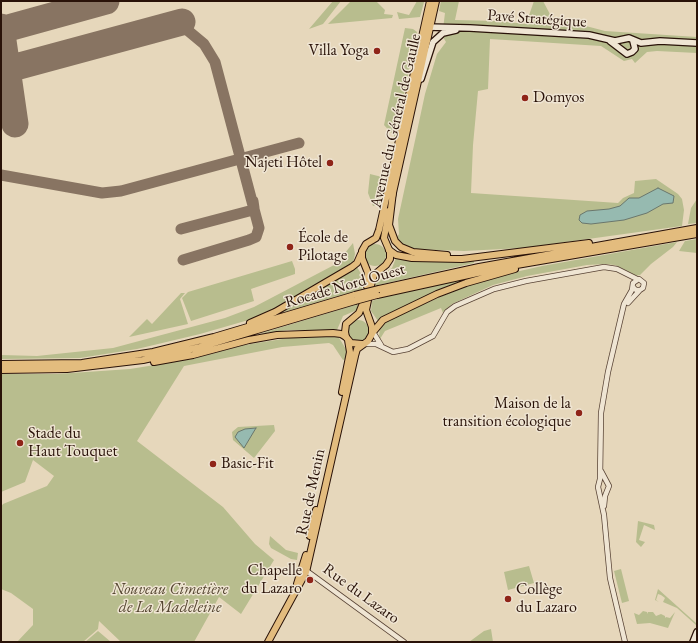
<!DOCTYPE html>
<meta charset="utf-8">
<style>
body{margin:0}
#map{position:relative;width:698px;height:643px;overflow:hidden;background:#e6d7bb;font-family:"EB Garamond",serif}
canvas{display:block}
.frame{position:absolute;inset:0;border:2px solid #291208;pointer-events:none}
</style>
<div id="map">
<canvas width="698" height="643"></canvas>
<div class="frame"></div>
</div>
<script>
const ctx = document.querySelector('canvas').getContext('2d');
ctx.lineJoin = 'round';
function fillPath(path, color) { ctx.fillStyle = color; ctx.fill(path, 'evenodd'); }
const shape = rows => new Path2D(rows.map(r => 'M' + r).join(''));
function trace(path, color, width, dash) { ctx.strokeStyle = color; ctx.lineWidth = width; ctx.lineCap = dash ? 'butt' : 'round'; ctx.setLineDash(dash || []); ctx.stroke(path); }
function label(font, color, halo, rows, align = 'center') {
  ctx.font = font + ' "EB Garamond",serif'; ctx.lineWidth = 3; ctx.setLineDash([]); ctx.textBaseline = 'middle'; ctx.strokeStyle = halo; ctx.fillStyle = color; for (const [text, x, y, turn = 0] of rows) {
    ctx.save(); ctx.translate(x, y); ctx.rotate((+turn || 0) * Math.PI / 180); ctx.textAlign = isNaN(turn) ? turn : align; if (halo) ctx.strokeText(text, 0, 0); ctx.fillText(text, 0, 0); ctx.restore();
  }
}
fillPath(shape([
 [333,1,341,1,323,24,309,29],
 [351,1,376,1,385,10,384,14,393,15,392,18,328,24],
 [417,1,424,2,420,17,399,19,397,12,409,15],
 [441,1,459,1,455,20,497,21,526,24,534,1,543,1,552,18,582,25,605,31,697,37,697,53,657,51,647,52,635,63,632,59,624,61,601,46,490,39,488,89,478,91,473,145,471,193,618,203,623,198,634,193,635,181,656,179,678,194,682,199,684,210,682,226,523,248,464,251,411,249,402,245,396,239,399,234,398,219,416,136,425,94,437,54,446,42,438,29,443,29,445,13,439,11],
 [405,28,413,29,417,32,395,137,384,125],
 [370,174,386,178,380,204,373,206,368,193],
 [697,199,697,223,688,224,691,208],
 [697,239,697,253,679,251,685,241],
 [677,242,673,247,651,264,640,275,635,276,615,265,605,264,587,265,527,276,493,285,452,304,443,313,441,308,385,331,380,339,379,338,380,325,384,322,467,285,502,275,542,266],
 [353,243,355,254,353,263,273,309,252,319,200,334,137,349,80,358,1,359,1,355,37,356,113,348,225,318,254,307,336,264],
 '364 255a11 11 0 1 1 22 0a11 11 0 1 1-22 0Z',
 [396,258,441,262,474,261,474,263,374,286,379,276,392,268],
 [292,261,295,269,295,274,251,289,254,301,191,321,182,298,188,292],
 [357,267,363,277,362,289,277,314],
 [478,276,378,321,371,311,372,301,383,297],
 [181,293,185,293,180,299,188,324,129,337,147,319,152,324],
 [358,304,357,310,343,316,337,330,288,330,259,334],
 '347 331a11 11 0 1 1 22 0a11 11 0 1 1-22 0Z',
 [338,336,347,351,346,359,343,360,333,345,329,343,282,347,184,366,137,441,223,507,255,544,274,560,241,614,219,597,194,642,121,642,99,621,98,629,83,642,17,642,33,625,33,609,11,593,1,589,1,507,3,504,47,486,54,476,33,460,25,482,1,492,1,374,57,374,130,369,192,359,244,345,289,338],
 [274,425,275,431,254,458,233,440,232,432,238,427],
 [638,521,654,525,655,530,644,525,639,540,645,542,641,547,636,542],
 [270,536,286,550,298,553,297,560,291,559,271,548,269,544],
 [529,566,534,583,508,590,504,572],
 [621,569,629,601,622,603,614,571],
 [658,589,696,623,696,625,677,608,663,602,665,598,661,595,658,594,656,600,659,602,655,600],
 [643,611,647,612,648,614,648,612,653,612,656,616,661,614,665,616,665,618,666,617,670,618,675,612,668,628,650,623,637,624,634,613,639,615],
 [491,629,493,642,469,642,484,631],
 [98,631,111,642,85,642]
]), '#b8bd8e');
const water = shape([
 [658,188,674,196,673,203,663,204,647,213,624,220,591,224,582,223,579,220,580,215,587,211,609,209,620,206,629,198,639,198,658,188],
 [256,428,244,448,235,437,238,432,245,429,256,428]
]);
fillPath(water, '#96bab0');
trace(water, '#6a776d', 1);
trace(shape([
 [1,175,102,193,121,191,299,143],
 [181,229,253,210,254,208,253,201],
 [183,260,249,240,256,237,259,228,215,62,204,44,186,29]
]), '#887462', 11);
trace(shape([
 [1,27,15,124],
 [1,30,106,1],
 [1,71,182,22]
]), '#887462', 27);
const tertiary = shape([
 [628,303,639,291],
 [373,332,381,345],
 [366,344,376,344,393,352,408,349,433,336,447,312,455,306,494,289,526,281,604,267,617,269,637,279],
 [601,471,609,486,605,496,604,506],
 [304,569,404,642],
 [625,642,610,578,604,515,598,487,600,479,601,413,608,372,624,304,632,290,633,283,639,279,644,283,643,288,640,290,636,290,633,287]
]);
const secondary = shape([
 [426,27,470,28,589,35,615,41,629,38,641,43,660,41,697,43],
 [610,41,627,54,632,52,635,49,633,41],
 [421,79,433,42,443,33,456,30],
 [693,642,697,632]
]);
const primary = shape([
 [392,197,436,1],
 [367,286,368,273,362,258,362,251,366,244,376,238,379,230,430,1],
 [362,344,351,343,346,337,345,332,346,324,359,313,363,303],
 [342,392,350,352,348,340],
 [310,536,316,510],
 [297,584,306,555],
 [268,642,306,572,355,356,357,349,368,341,372,334,372,327,366,310,372,281,374,275,386,265,390,259,390,252,384,238,389,211]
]);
const trunk = shape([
 [393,192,389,225,395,241,401,247,413,252,447,255],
 [389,250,396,255,412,258,462,259,589,243],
 [379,289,479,267,697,228],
 [377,295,505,267,697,234],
 [250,323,275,312,352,267,357,263,361,254],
 [373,332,383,320,437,294,466,283,515,269],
 [154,362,193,355,249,340,277,335,333,333,341,334,346,337],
 [1,364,82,363,153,352,214,337,355,295],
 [1,370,67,369,143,360,200,347,355,301]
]);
trace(tertiary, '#584335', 6);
trace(secondary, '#291208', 8);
trace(primary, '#291208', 8);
trace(trunk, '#291208', 8);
trace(tertiary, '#efe5d3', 4.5);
trace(secondary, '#efe5d3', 5.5);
trace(primary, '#e3bc7e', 6);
trace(trunk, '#e3bc7e', 6);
const trunkBridge = shape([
 [355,295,379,289],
 [355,301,377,295]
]);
trace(trunkBridge, '#291208', 8, []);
trace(trunkBridge, '#e3bc7e', 6);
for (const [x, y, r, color] of [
 [377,51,4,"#8f2418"],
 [525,98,4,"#8f2418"],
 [330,163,4,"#8f2418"],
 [290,247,4,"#8f2418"],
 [579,413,4,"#8f2418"],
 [20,443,4,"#8f2418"],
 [213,464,4,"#8f2418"],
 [310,580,4,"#8f2418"],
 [508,599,4,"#8f2418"]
]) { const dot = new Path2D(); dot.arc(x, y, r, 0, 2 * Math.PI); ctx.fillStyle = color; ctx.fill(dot); trace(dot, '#efe5d3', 1.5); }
label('16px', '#291208', '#efe5d3', [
 ["Pavé Stratégique",537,19,4],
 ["Avenue du Général de Gaulle",396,121,-77],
 ["Rocade Nord Ouest",345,286,-16],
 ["Rue de Menin",311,492,-78],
 ["Rue du Lazaro",361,594,36]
]);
label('16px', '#291208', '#efe5d3', [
 ["Villa Yoga",369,51,"right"],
 ["Domyos",533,98],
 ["Najeti Hôtel",322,163,"right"],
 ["École de",298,238],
 ["Pilotage",298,256],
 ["Maison de la",571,404,"right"],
 ["transition écologique",571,422,"right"],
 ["Stade du",28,434],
 ["Haut Touquet",28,452],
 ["Basic-Fit",221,464],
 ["Chapelle",302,571,"right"],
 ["du Lazaro",302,589,"right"],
 ["Collège",516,590],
 ["du Lazaro",516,608]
], 'left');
label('italic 16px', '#544530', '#efe5d3', [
 ["Nouveau Cimetière",170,590],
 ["de La Madeleine",170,608]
]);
</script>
